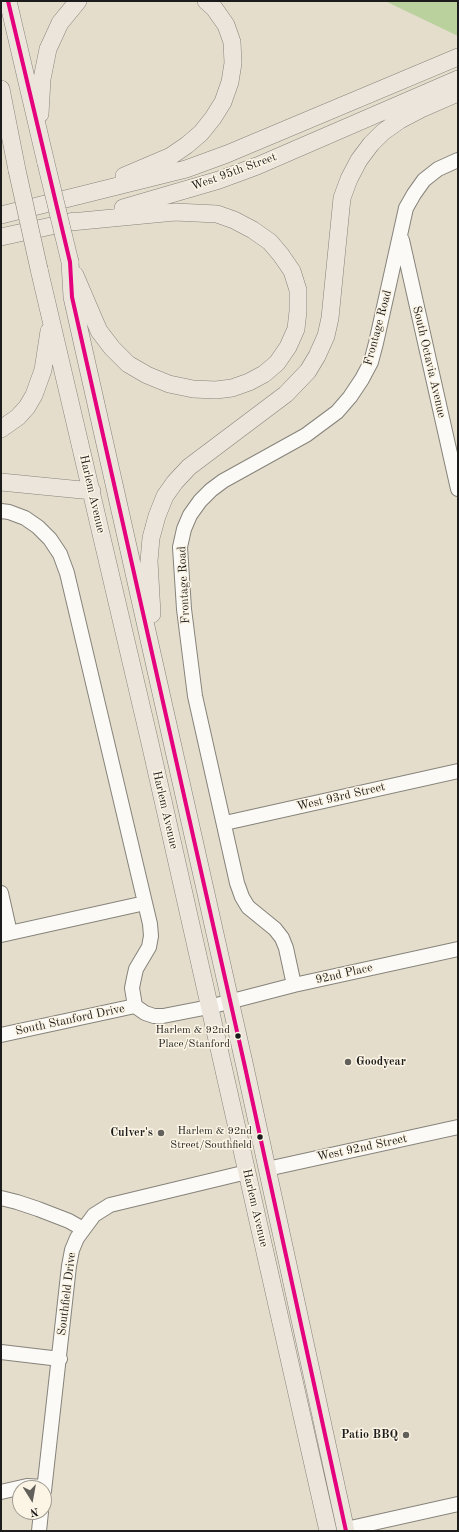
<!DOCTYPE html>
<style>
body{margin:0}
#map{position:relative;width:459px;height:1532px;overflow:hidden;background:#e4ddcc;font-family:"Old Standard TT",serif}
canvas{display:block}
.frame{position:absolute;inset:0;border:2px solid #1c1c1c;pointer-events:none}
.north{position:absolute;left:12px;top:1480px;width:40px;height:40px;box-sizing:border-box;background:#fcf5e5;border:1px solid #a29e95;border-radius:50%;rotate:169deg;font-size:11px;font-weight:700;line-height:16px;text-align:center;color:#1c1c1c}
.north::after{content:'';display:block;margin:auto;width:14px;height:18px;background:#62605a;clip-path:polygon(50% 0,100% 100%,50% 72%,0 100%)}
</style>
<div id="map">
<canvas width="459" height="1532"></canvas>
<div class="frame"></div>
<div class="north">N</div>
</div>
<script>
const ctx = document.querySelector('canvas').getContext('2d');
ctx.lineJoin = 'round';
function fillPath(path, color) { ctx.fillStyle = color; ctx.fill(path, 'evenodd'); }
const shape = rows => new Path2D(rows.map(r => 'M' + r).join(''));
function trace(path, color, width, dash) { ctx.strokeStyle = color; ctx.lineWidth = width; ctx.lineCap = dash ? 'butt' : 'round'; ctx.setLineDash(dash || []); ctx.stroke(path); }
function label(font, color, halo, rows, align = 'center') {
  ctx.font = font + ' "Old Standard TT",serif'; ctx.lineWidth = 3; ctx.setLineDash([]); ctx.textBaseline = 'middle'; ctx.strokeStyle = halo; ctx.fillStyle = color; for (const [text, x, y, turn = 0] of rows) {
    ctx.save(); ctx.translate(x, y); ctx.rotate((+turn || 0) * Math.PI / 180); ctx.textAlign = isNaN(turn) ? turn : align; if (halo) ctx.strokeText(text, 0, 0); ctx.fillText(text, 0, 0); ctx.restore();
  }
}
fillPath(shape([
 [385,1,458,1,458,36]
]), '#bad19e');
const minor = shape([
 [402,240,458,489],
 [1,511,9,512,25,518,38,527,50,539,60,554,67,573,150,924,151,936,149,947,136,969,134,978,132,988,135,1006],
 [225,823,458,771],
 [1,893,10,933],
 [1,935,145,903],
 [294,985,286,948,282,938,275,929,248,907,242,897,237,883,195,696,184,609,180,547,184,529,190,515,200,501,211,490,223,481,306,435,337,412,350,397,362,379,371,362,376,343,406,208,414,194,424,180,438,169,458,160],
 [1,1035,135,1006,145,1013,154,1016,163,1016,209,1007,294,985,458,949],
 [267,1169,458,1127],
 [1,1198,17,1202,38,1209,69,1221,83,1229],
 [1,1352,60,1359],
 [44,1491,69,1266,72,1250,77,1238,94,1215,110,1205,247,1172],
 [1,1492,27,1486,44,1487],
 [346,1529,458,1504],
 [39,1531,41,1512]
]);
const major = shape([
 [8,1,46,163],
 [1,89,17,170],
 [40,114,42,79,48,49,60,23,78,1],
 [124,176,171,156,187,145,201,133,213,118,223,102,230,82,233,63,232,42,226,25,214,8,206,1],
 [123,208,219,180,257,166,458,79],
 [1,215,186,169,227,154,458,57],
 [71,222,175,212,217,214,234,220,253,230,270,242,281,255,292,271,298,290,298,311,296,329,288,347,277,363,264,374,249,382,232,388,216,390,193,389,169,384,147,375,128,364,112,348,99,331,75,275],
 [1,237,74,221],
 [70,262,72,297,245,1067,346,1531],
 [39,269,150,743,328,1531],
 [1,429,18,417,27,407,34,395,43,370,49,331],
 [1,482,92,491],
 [152,614,149,561,151,538,157,516,165,496,175,482,189,467,286,394,308,371,317,356,326,336,330,318,342,198,349,179,359,160,371,144,383,132,400,120,421,109,458,93]
]);
trace(minor, '#86837a', 16);
trace(major, '#86837a', 18);
trace(minor, '#fbfaf7', 14);
trace(major, '#ece5db', 17);
const majorBridge = shape([
 [46,163,70,262],
 [17,170,39,269]
]);
trace(majorBridge, '#86837a', 18, []);
trace(majorBridge, '#ece5db', 17);
trace(shape([
 [8,1,70,262,72,297,245,1067,346,1531]
]), '#e5007d', 4);
for (const [x, y, r, color] of [
 [238,1036,3.5,"#1c1c1c"],
 [348,1062,4,"#62605a"],
 [161,1133,4,"#62605a"],
 [260,1137,3.5,"#1c1c1c"],
 [406,1435,4,"#62605a"]
]) { const dot = new Path2D(); dot.arc(x, y, r, 0, 2 * Math.PI); ctx.fillStyle = color; ctx.fill(dot); trace(dot, '#fcf5e5', 1.5); }
label('11px', '#1c1c1c', '#fcf5e5', [
 ["Harlem & 92nd",230,1030],
 ["Place/Stanford",230,1044],
 ["Harlem & 92nd",252,1131],
 ["Street/Southfield",252,1145]
], 'right');
label('12px', '#1c1c1c', '#fcf5e5', [
 ["West 95th Street",234,172,-20],
 ["Frontage Road",378,328,-75],
 ["South Octavia Avenue",429,362,77],
 ["Harlem Avenue",92,494,77],
 ["Frontage Road",184,585,-93],
 ["West 93rd Street",341,797,-13],
 ["Harlem Avenue",165,810,77],
 ["92nd Place",344,974,-13],
 ["South Stanford Drive",70,1020,-12],
 ["West 92nd Street",362,1148,-12],
 ["Harlem Avenue",255,1208,77],
 ["Southfield Drive",67,1294,-83]
]);
label('bold 12px', '#1c1c1c', '#fcf5e5', [
 ["Goodyear",356,1062,"left"],
 ["Culver's",153,1133],
 ["Patio BBQ",398,1435]
], 'right');
</script>
